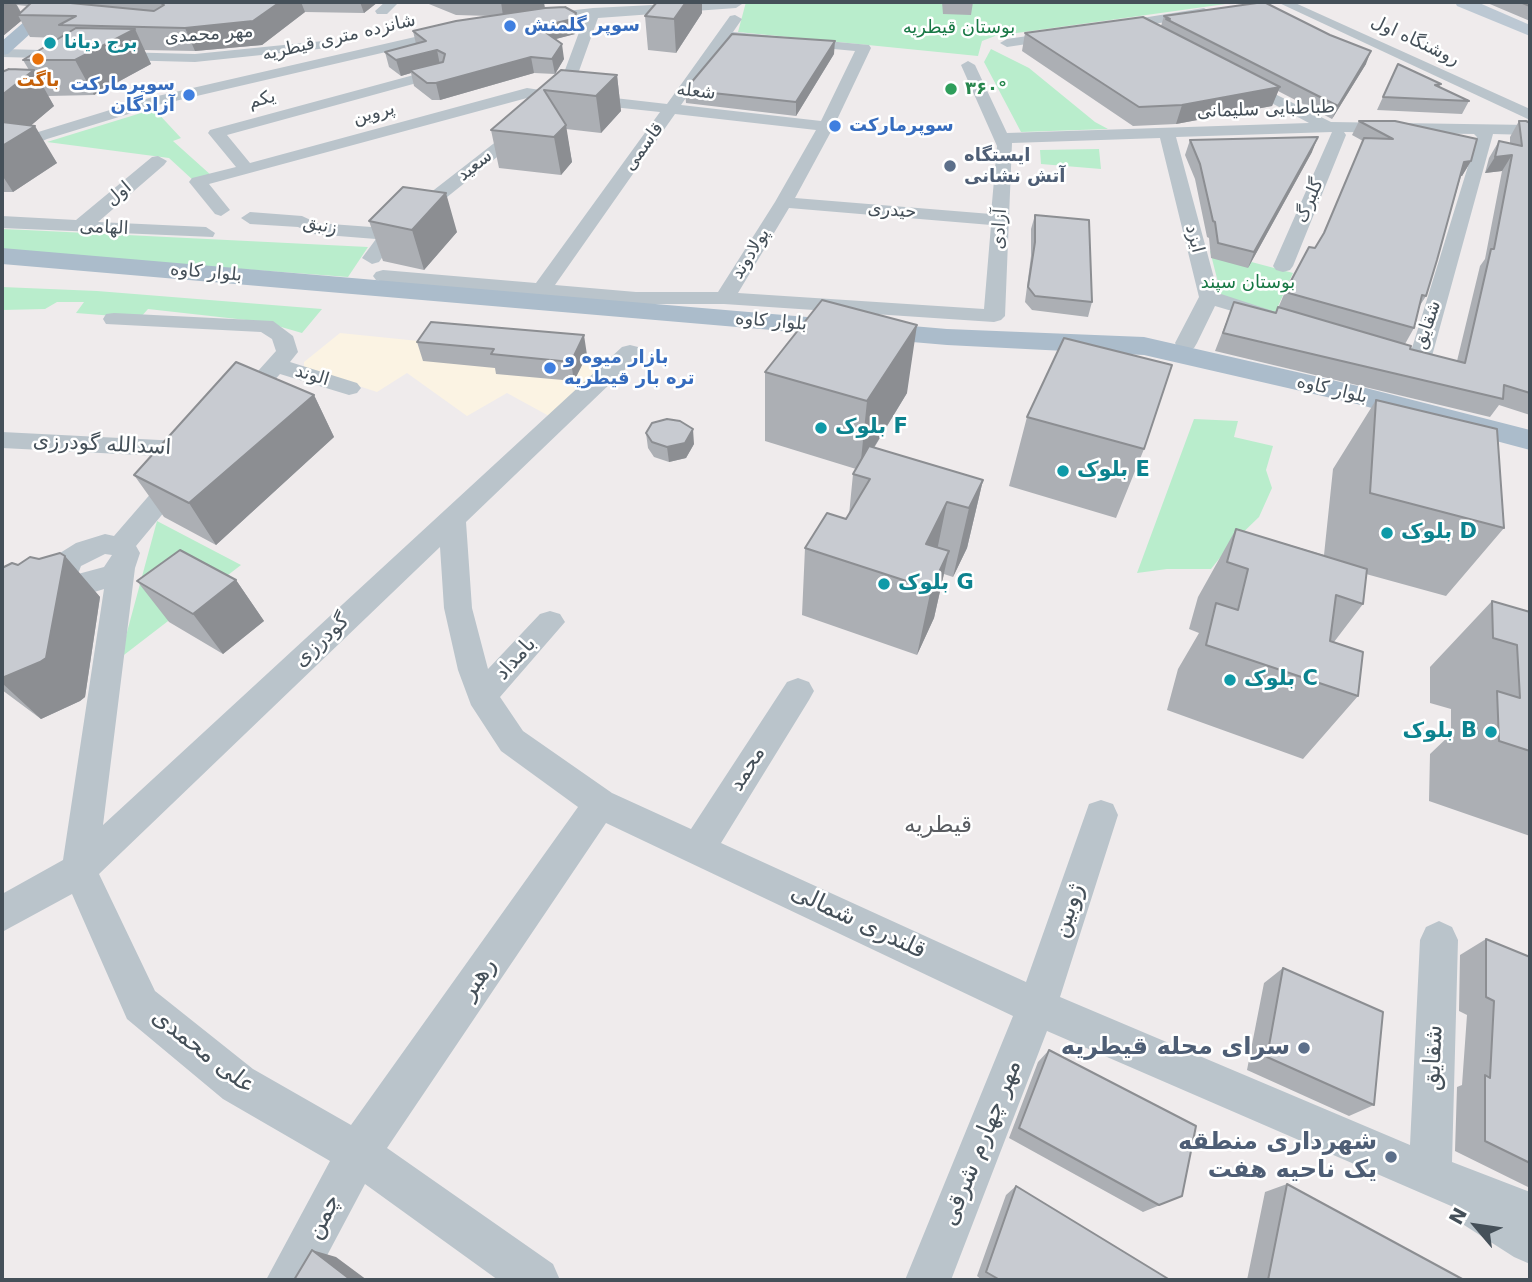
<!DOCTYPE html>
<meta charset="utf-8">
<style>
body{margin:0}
#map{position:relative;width:1532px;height:1282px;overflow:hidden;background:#efebec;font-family:"DejaVu Sans",sans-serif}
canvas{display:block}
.frame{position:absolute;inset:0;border:4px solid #455059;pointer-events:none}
.north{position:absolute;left:1441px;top:1191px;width:70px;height:70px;-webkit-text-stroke:5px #fff;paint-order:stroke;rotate:299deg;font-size:19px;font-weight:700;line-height:28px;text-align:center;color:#455059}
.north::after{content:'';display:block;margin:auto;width:24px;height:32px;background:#455059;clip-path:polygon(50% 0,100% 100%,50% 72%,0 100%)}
</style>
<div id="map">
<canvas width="1532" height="1282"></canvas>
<div class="frame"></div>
<div class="north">N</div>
</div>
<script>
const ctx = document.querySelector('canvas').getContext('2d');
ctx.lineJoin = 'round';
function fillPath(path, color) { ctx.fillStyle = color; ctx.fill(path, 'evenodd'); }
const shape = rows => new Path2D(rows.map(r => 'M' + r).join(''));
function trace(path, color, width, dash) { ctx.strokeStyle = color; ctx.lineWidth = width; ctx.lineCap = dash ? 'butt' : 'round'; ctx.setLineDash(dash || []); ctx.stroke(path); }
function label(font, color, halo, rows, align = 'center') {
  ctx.font = font + ' "DejaVu Sans","Noto Naskh Arabic",sans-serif'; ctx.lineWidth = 5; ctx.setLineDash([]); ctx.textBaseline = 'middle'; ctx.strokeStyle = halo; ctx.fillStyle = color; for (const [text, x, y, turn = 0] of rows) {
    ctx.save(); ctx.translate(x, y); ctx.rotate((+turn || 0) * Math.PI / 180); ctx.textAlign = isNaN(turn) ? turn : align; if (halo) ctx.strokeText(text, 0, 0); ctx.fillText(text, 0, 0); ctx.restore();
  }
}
fillPath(shape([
 [340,333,615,361,549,416,507,393,467,416,407,373,377,392,304,368,304,362]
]), '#fbf3e3');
fillPath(shape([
 [746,2,1240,2,995,36,982,41,978,56,738,32],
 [991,49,1029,68,1095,122,1108,129,1021,132,984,62],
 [154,109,181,138,173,141,212,176,194,181,169,158,47,142],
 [1099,149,1101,169,1041,164,1040,150],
 [2,229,26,230,368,247,348,277,2,251],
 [1210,251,1293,273,1275,313,1228,300,1221,294],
 [2,287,97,291,322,309,302,333,264,322,148,309,140,318,76,313,84,302,57,302,45,309,2,310],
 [1194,419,1238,421,1234,437,1273,446,1266,470,1272,488,1259,517,1230,545,1211,569,1167,569,1137,573],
 [157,521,241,565,120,658]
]), '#b9edcc');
fillPath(shape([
 [385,2,399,2,387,14,377,14,375,11,385,2],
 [713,2,741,2,742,4,736,8,598,18,579,71,562,92,667,104,730,16,735,15,742,19,733,32,869,45,871,48,834,126,795,198,991,214,997,146,961,65,968,61,975,65,1007,133,1309,123,1234,83,1232,80,1239,76,1331,122,1530,125,1530,135,1493,134,1432,356,1429,361,1421,363,1379,355,1376,350,1379,345,1387,343,1412,348,1477,137,1474,134,1344,132,1346,135,1293,266,1290,270,1283,272,1276,270,1273,266,1332,132,1176,137,1218,293,1276,312,1280,316,1276,320,1269,322,1215,306,1197,343,1194,348,1186,350,1178,348,1175,343,1199,297,1160,138,1012,143,1005,316,1001,320,994,322,724,304,636,304,383,282,376,280,373,276,376,272,383,270,536,283,660,112,527,98,209,184,230,210,221,216,215,214,189,182,192,178,236,167,208,133,210,130,436,69,441,68,448,72,446,75,227,135,250,163,527,88,547,91,565,70,584,19,537,22,530,18,532,15,593,8,713,2],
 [727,39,855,51,821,121,681,105,727,39],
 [675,114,816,130,775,202,718,292,636,292,555,285,675,114],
 [789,208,991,225,984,309,738,293,789,208],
 [1277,2,1293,2,1530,109,1530,120,1277,2],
 [1204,8,1211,12,1209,15,1111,31,1104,27,1111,23,1204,8],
 [454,28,459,29,459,35,158,105,47,139,2,159,2,148,35,133,149,98,454,28],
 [1062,31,1069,35,1067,38,1007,47,1000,43,1007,39,1062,31],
 [323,41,330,45,328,48,195,62,2,57,2,49,195,54,323,41],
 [526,121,534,126,532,129,396,238,379,262,372,264,362,258,376,239,313,234,298,227,250,224,241,218,250,212,302,216,317,223,385,228,520,123,526,121],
 [158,156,167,161,164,165,98,222,206,227,215,233,213,237,2,228,2,216,76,220,152,157,158,156],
 [114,313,273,321,293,336,298,352,290,362,357,383,361,388,357,393,349,395,280,374,248,410,240,412,232,410,228,405,232,400,276,351,272,339,261,332,106,324,103,319,106,314,114,313],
 [630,345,638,347,641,352,638,357,466,522,472,608,488,669,540,614,550,611,560,614,565,622,500,697,523,731,612,793,691,829,787,682,798,678,809,682,814,691,809,700,721,843,1026,982,1089,804,1101,800,1113,804,1118,815,1060,997,1410,1145,1420,940,1426,927,1439,921,1452,927,1458,940,1452,1162,1530,1192,1530,1264,1514,1257,1464,1225,1458,1209,1047,1031,951,1280,905,1280,1013,1016,606,823,387,1148,553,1264,560,1280,498,1280,365,1184,314,1280,266,1280,330,1161,223,1099,127,1019,72,894,2,932,2,894,63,860,104,589,85,595,69,593,59,590,50,573,60,553,76,543,105,534,114,536,172,469,181,467,190,469,194,475,190,481,136,546,140,553,135,568,103,825,622,347,630,345],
 [440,547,444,608,458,670,471,705,501,751,578,807,351,1125,253,1069,155,991,99,874,440,547],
 [105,554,112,555,104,567,78,574,81,566,105,554],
 [2,432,199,442,208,444,211,450,208,456,199,458,2,448,2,432]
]), '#bac4cb');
fillPath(shape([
 [1455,2,1477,2,1530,25,1530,36,1457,6,1455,2]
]), '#bcc8d3');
fillPath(shape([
 [47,2,65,2,8,54,2,55,2,41,47,2],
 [2,248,947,329,1144,337,1358,386,1530,430,1530,450,1353,403,1144,355,947,345,2,264,2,248]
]), '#abbccb');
fillPath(shape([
 [2,2,378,2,364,13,305,12,262,45,195,51,144,50,151,64,94,95,48,96,54,106,31,125,57,163,13,192,2,192,2,72,29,70,23,60,59,38,30,37,21,21,3,36,2,36],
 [17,5,27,6,21,12],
 [424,2,562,2,544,3,545,8,576,13,578,28,575,34,555,39,564,59,555,74,534,73,440,100,432,100,414,86,411,73,401,76,389,67,385,52,416,44,413,31,491,16,456,15],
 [942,2,973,2,971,15,943,14],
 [1485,2,1530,2,1530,21],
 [702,13,676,53,648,50,645,16],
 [1164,16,1366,64,1332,119,1278,91,1272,106,1176,124,1133,126,1022,51,1025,33,1161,26],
 [834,54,796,116,686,103,685,90],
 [1398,64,1441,84,1439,87,1469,101,1462,114,1377,110],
 [561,70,617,75,621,111,601,133,566,129,572,162,561,175,499,168,491,130],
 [1359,121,1471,161,1462,176,1461,176,1426,296,1419,307,1414,328,1405,344,1410,349,1457,361,1480,266,1485,259,1502,171,1485,173,1489,158,1499,141,1510,144,1510,137,1519,121,1530,123,1530,415,1499,405,1490,417,1215,351,1234,302,1276,313,1285,292,1321,239,1363,141,1352,135],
 [1190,140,1312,152,1248,268,1211,258,1209,238,1207,237,1195,179,1185,155],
 [1035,215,1092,302,1088,317,1032,310,1025,302,1031,256,1031,229],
 [369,221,457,232,424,270,383,261],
 [417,342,587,355,574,381,496,374,495,368,423,361],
 [765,372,907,393,874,448,983,480,967,548,953,577,944,574,934,618,917,655,802,615,805,548,846,519,849,515,853,474,856,469,765,441],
 [314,395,334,437,216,545,164,517,134,475],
 [1376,400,1504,528,1446,596,1366,574,1363,604,1334,642,1358,696,1303,759,1167,710,1178,669,1199,633,1189,629,1198,597,1236,529,1324,555,1333,469],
 [1027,417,1144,449,1116,518,1009,486],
 [646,433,694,444,686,458,669,462,654,457,648,448],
 [65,556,100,597,85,697,80,701,41,719,2,690,2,568,18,565,39,559],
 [236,580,264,621,223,654,169,622,137,581],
 [1492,601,1530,612,1530,836,1429,801,1430,754,1451,734,1451,709,1430,703,1430,667],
 [1486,939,1530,957,1530,1188,1455,1151,1457,1087,1462,1085,1467,1015,1459,1011,1460,955],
 [1283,968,1374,1105,1349,1116,1247,1070,1264,983],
 [1049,1050,1182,1196,1143,1212,1009,1138,1038,1062],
 [1287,1184,1464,1280,1247,1280,1265,1192],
 [1016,1186,1170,1280,982,1280,977,1276,1006,1195]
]), '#acafb4');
fillPath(shape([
 [5,2,15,2,22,15,18,15,21,21,3,36,2,34,2,4],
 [280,2,301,2,305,12,262,45,195,51,185,28],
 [360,2,378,2,364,13],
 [501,2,562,2,544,3,545,10,503,16],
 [686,2,702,2,702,13,676,53,674,19],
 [576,13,578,28,575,34,541,43,538,27],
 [135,29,151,64,94,95,75,60],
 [835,41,834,54,796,116,796,102],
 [562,44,564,59,555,74,552,59],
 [437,50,440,65,410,70,411,73,401,76,396,60],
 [1371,51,1366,64,1332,119,1338,106],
 [531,57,534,73,440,100,436,83],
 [34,70,54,106,21,134,35,126,57,163,13,192,2,175,2,95],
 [617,75,621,111,601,133,596,96],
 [1280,87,1272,106,1176,124,1182,105],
 [566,125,572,162,561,175,554,137],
 [1318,137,1312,152,1248,268,1254,252],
 [1512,155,1502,171,1485,173,1495,157],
 [1471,161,1462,176,1456,177,1464,162],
 [446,193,457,232,424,270,412,230],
 [917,325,907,393,860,470,867,401],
 [584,335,587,355,574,381,571,362],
 [314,395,334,437,216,545,189,503],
 [693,429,694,444,686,458,669,462,667,447],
 [983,480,967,548,953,577,969,508],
 [947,502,933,570,926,544],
 [949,551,934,618,917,655,931,589],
 [65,556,100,597,85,697,80,701,41,719,2,683,2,678],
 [236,580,264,621,223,654,193,614],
 [312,1250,336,1257,367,1280,351,1280]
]), '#8c8e92');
const building = shape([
 [32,2,60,2,154,11,164,5,159,2,280,2,253,21,185,28,59,25,76,16,18,15,32,2],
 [657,2,686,2,674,19,645,16,657,2],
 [1264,2,1330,35,1371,51,1338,106,1166,19,1170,19,1164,16,1264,2],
 [1520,2,1530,2,1530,6,1520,2],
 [565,7,576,13,573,19,538,27,562,44,552,59,531,57,436,83,427,83,410,70,443,62,445,54,437,50,396,60,385,52,426,41,413,31,456,21,545,8,565,7],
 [1143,17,1280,87,1182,105,1139,107,1025,33,1143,17],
 [76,28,135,29,75,60,23,60,76,28],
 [732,34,835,41,796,102,685,90,732,34],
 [1398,64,1441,84,1435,85,1469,101,1383,97,1398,64],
 [9,69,34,70,2,95,2,72,9,69],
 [561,70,617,75,596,96,544,90,566,125,554,137,491,130,561,70],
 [1359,121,1395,121,1477,139,1471,161,1464,162,1437,260,1426,296,1422,295,1414,328,1285,292,1309,247,1315,248,1324,233,1364,138,1393,139,1359,121],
 [1519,121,1526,121,1530,123,1530,393,1504,385,1503,399,1223,333,1234,302,1276,313,1278,307,1411,346,1410,349,1465,363,1491,249,1494,249,1512,155,1495,157,1499,141,1522,146,1519,121],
 [2,122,35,126,2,146,2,122],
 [1318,137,1254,252,1218,243,1215,222,1213,221,1200,164,1190,140,1318,137],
 [403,187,446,193,412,230,369,221,403,187],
 [1035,215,1089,220,1092,302,1035,296,1028,287,1035,242,1035,215],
 [822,300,917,325,867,401,765,372,822,300],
 [431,322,584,335,571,362,491,354,494,349,417,342,431,322],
 [1064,338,1172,365,1144,449,1027,417,1064,338],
 [236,362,314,395,189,503,134,475,236,362],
 [1376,400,1497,429,1504,528,1370,493,1376,400],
 [667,419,680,421,693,429,685,443,667,447,652,442,646,433,652,423,667,419],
 [869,446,983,480,969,508,947,502,926,544,949,551,931,589,805,548,827,513,846,519,870,479,853,474,869,446],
 [1236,529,1367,569,1363,604,1336,595,1330,641,1363,652,1358,696,1206,645,1216,603,1238,610,1248,569,1227,562,1236,529],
 [180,550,236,580,193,614,137,581,180,550],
 [60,553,65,556,46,658,40,662,2,678,2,568,12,563,18,565,30,557,39,559,60,553],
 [1492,601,1530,612,1530,751,1499,741,1497,691,1520,698,1517,645,1493,638,1492,601],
 [1486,939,1530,957,1530,1163,1485,1141,1485,1075,1490,1078,1494,1001,1486,997,1486,939],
 [1283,968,1383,1012,1374,1105,1267,1057,1283,968],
 [1049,1050,1196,1126,1182,1196,1159,1205,1019,1128,1049,1050],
 [1287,1184,1464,1280,1268,1280,1287,1184],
 [1016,1186,1170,1280,1000,1280,986,1272,1016,1186],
 [312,1250,351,1280,294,1280,312,1250]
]);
fillPath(building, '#c8cbd1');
trace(building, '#8c8e92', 2);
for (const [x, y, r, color] of [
 [510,26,7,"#3f7fe0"],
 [50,43,7,"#0f9aa8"],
 [38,59,7,"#e8710a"],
 [951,89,7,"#2e9e5b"],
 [189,95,7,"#3f7fe0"],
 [835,126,7,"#3f7fe0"],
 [950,166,7,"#5c6f8a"],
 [550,368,7,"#3f7fe0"],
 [821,428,7,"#0f9aa8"],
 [1063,471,7,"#0f9aa8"],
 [1387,533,7,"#0f9aa8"],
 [884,584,7,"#0f9aa8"],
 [1230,680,7,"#0f9aa8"],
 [1491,732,7,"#0f9aa8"],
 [1304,1048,7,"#5c6f8a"],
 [1391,1157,7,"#5c6f8a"]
]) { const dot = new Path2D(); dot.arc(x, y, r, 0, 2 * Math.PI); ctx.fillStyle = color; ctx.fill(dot); trace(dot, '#fff', 2.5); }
label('bold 18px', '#366cbe', '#fff', [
 ["سوپر گلمنش",524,26],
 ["سوپرمارکت",175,85,"right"],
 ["آزادگان",175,106,"right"],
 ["سوپرمارکت",849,126],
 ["بازار میوه و",564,358],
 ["تره بار قیطریه",564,379]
], 'left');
label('18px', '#187845', '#fff', [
 ["بوستان قیطریه",959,28],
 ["بوستان سپند",1248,283]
]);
label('18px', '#455059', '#fff', [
 ["مهر محمدی",209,35,-4],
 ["شانزده متری قیطریه",339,38,-13],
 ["روشنگاه اول",1415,41,25],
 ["شعله",696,92,6],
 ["یکم",262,100,-15],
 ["طباطبایی سلیمانی",1266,110,-2],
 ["پروین",374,114,-15],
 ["قاسمی",644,147,-54],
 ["سعید",475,166,-38],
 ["اول",119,194,-40],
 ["گلبرگ",1310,201,-67],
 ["حیدری",892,211,5],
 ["زنبق",320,226,11],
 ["الهامی",104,228,3],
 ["آزادی",1000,229,-86],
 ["ایزد",1194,239,76],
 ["پولادوند",751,254,-58],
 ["بلوار کاوه",206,273,5],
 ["بلوار کاوه",771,322,5],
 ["شقایق",1428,325,-71],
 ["الوند",312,376,17],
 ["بلوار کاوه",1332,390,13]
]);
label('bold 18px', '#0d838f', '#fff', [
 ["برج دیانا",64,43]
], 'left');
label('bold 18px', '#c56008', '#fff', [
 ["باگت",38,81]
]);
label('bold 18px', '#27864d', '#fff', [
 ["۳۶۰°",965,89]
], 'left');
label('bold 18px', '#4e5e75', '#fff', [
 ["ایستگاه",964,156],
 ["آتش نشانی",964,177]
], 'left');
label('bold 21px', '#0d838f', '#fff', [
 ["بلوک F",835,428],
 ["بلوک E",1077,471],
 ["بلوک D",1401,533],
 ["بلوک G",898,584],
 ["بلوک C",1244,680],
 ["بلوک B",1477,732,"right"]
], 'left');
label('21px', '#455059', '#fff', [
 ["اسدالله گودرزی",102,445,3],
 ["گودرزی",322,641,-43],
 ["بامداد",516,659,-48],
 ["محمد",748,769,-58]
]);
label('23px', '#595c61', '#fff', [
 ["قیطریه",938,826]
]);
label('24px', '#455059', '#fff', [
 ["ژوبین",1069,911,-72],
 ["قلندری شمالی",858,922,25],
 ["رهبر",479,979,-55],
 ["علی محمدی",203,1052,38],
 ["شقایق",1434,1058,-88],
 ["مهر چهارم شرقی",982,1143,-68],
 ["چمن",324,1217,-62]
]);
label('bold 24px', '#4e5e75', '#fff', [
 ["سرای محله قیطریه",1290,1048],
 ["شهرداری منطقه",1377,1143],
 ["یک ناحیه هفت",1377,1171]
], 'right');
</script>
